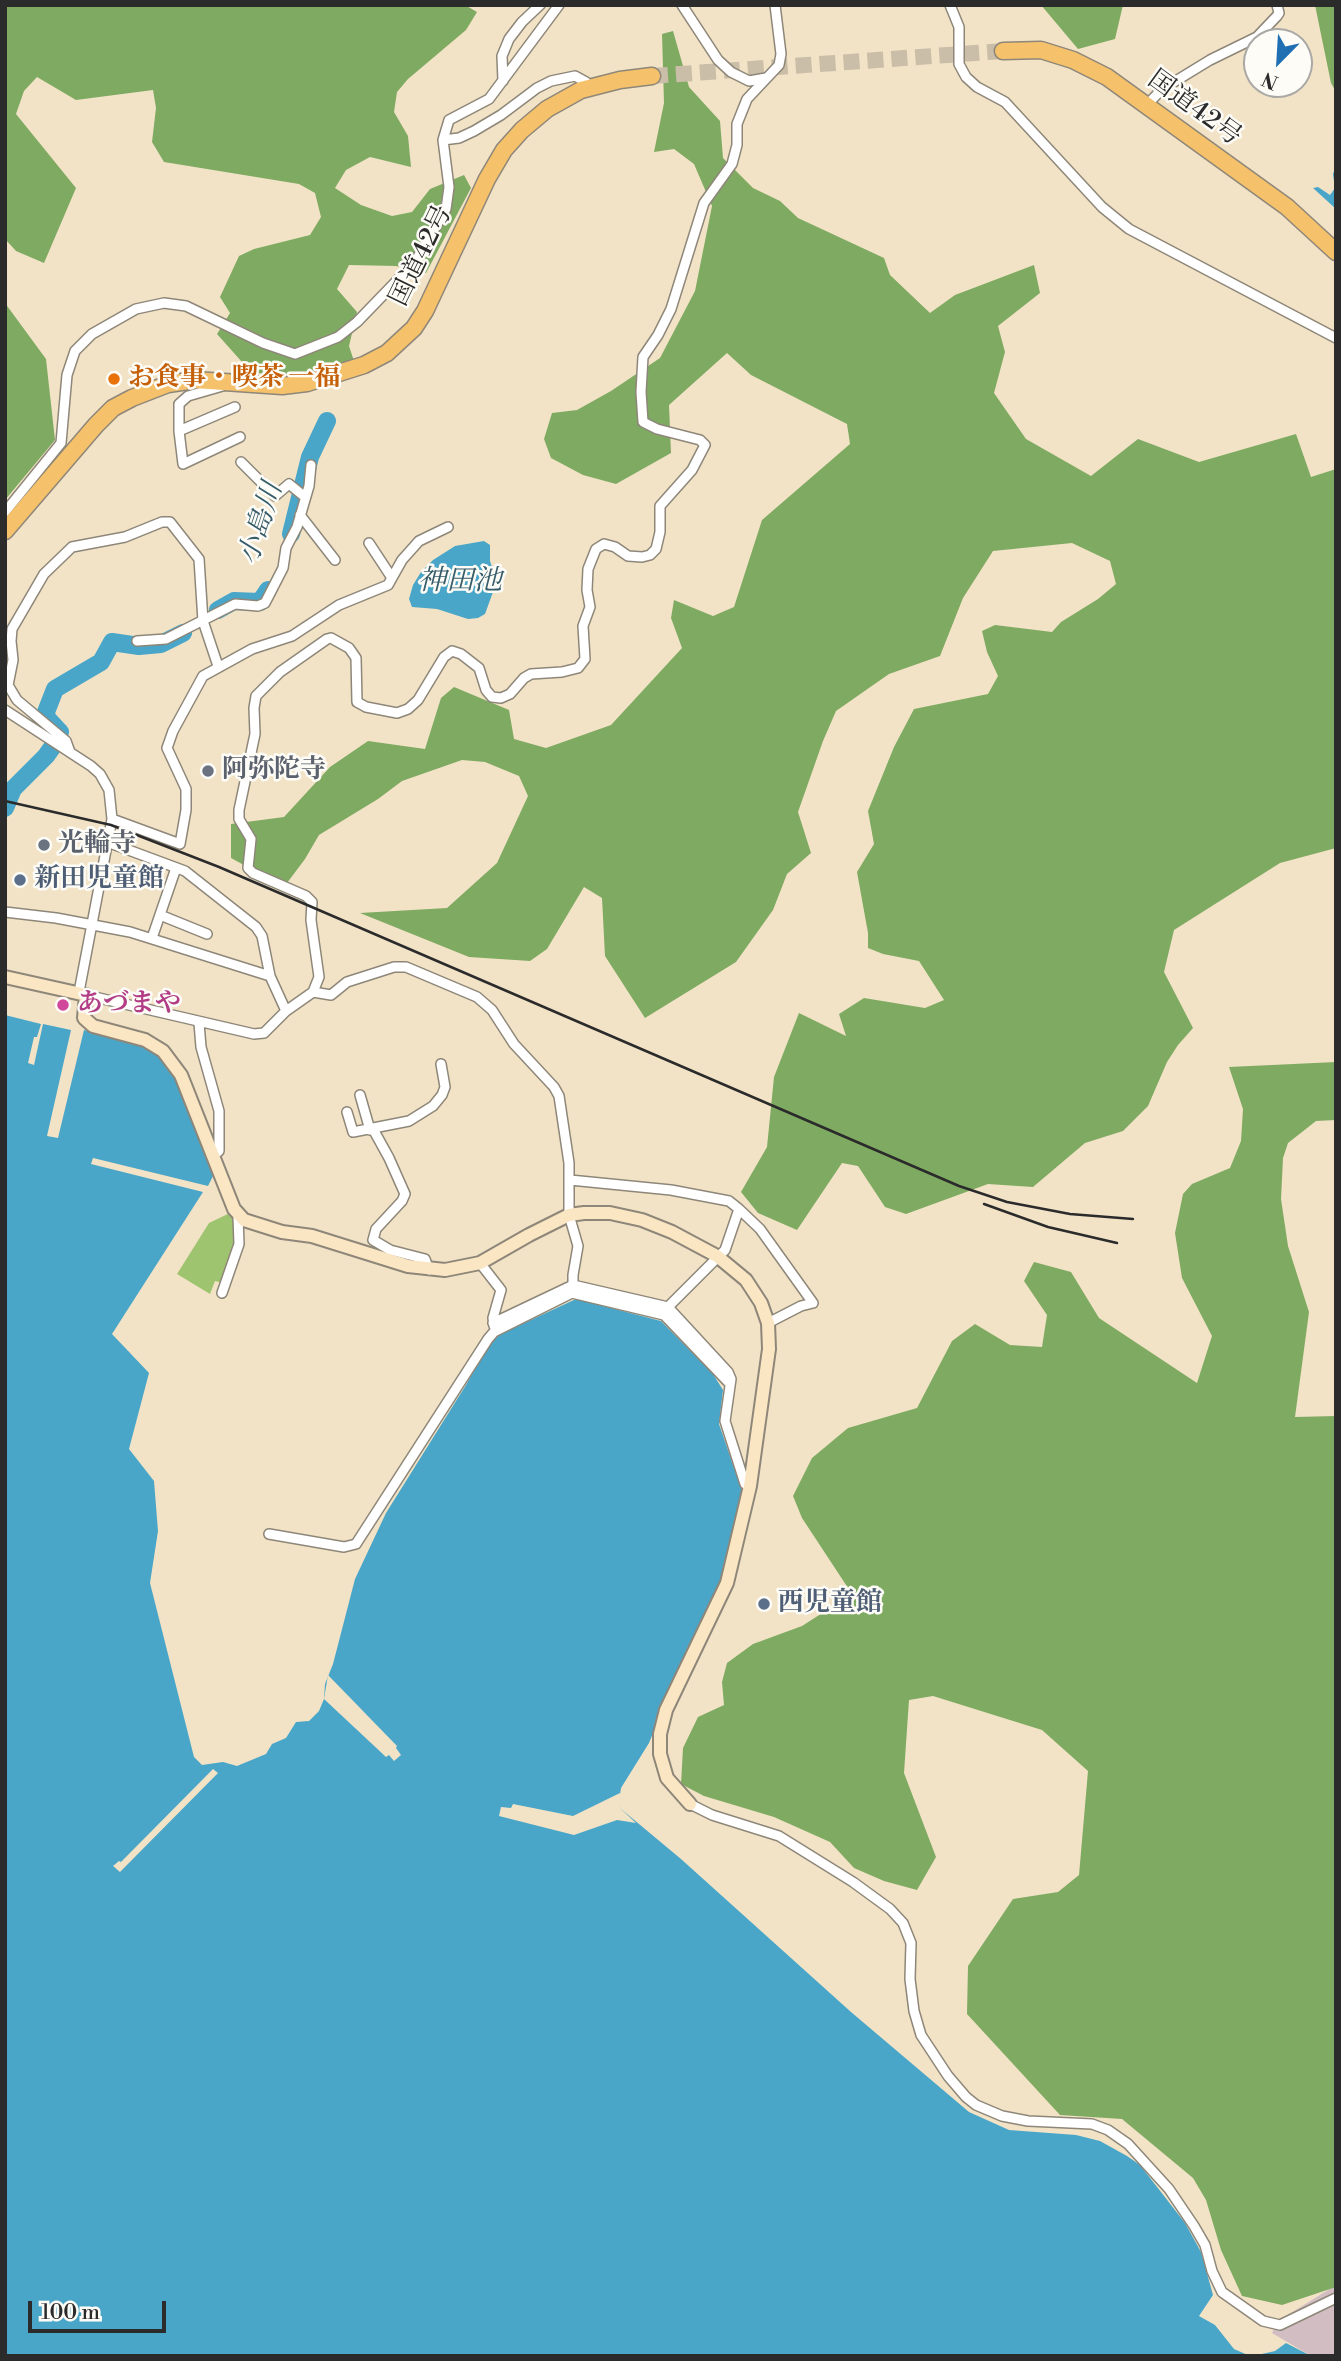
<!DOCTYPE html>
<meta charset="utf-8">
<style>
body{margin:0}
#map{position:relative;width:1341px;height:2361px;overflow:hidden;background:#f2e3c7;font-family:"Libre Bodoni",serif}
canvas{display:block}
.frame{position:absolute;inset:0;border:7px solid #2b2b2b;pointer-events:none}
.north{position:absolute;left:1243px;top:28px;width:70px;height:70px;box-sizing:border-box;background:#fdfcf7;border:2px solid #a9a8a5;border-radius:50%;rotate:204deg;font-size:19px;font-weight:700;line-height:28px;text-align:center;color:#2b2b2b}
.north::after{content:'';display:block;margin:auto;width:24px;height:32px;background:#1f6fb2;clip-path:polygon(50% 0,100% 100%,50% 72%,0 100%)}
.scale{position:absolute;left:28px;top:2301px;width:138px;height:32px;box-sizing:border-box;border:4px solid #2b2b2b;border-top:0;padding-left:9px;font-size:21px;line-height:24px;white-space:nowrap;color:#2b2b2b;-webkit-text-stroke:5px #fdfcf7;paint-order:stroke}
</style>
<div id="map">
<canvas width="1341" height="2361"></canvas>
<div class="frame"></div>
<div class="north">N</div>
<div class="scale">100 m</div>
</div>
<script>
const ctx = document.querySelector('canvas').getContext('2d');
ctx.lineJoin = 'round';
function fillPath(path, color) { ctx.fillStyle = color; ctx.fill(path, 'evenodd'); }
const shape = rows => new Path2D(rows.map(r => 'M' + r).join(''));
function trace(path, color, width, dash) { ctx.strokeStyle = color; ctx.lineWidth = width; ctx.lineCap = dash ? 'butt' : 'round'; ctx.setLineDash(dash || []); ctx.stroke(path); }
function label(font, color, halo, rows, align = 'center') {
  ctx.font = font + ' "Libre Bodoni","Noto Serif JP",serif'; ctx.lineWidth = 5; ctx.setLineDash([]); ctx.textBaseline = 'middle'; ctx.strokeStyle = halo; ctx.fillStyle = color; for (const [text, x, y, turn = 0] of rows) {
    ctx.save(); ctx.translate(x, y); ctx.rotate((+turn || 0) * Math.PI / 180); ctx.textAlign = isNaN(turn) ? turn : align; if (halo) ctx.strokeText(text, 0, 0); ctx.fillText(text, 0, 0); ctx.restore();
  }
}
fillPath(shape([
 [1336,2285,1336,2356,1311,2356,1272,2333,1278,2321]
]), '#d2bec2');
fillPath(shape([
 [232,1212,235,1221,237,1245,223,1283,215,1281,210,1294,177,1274,209,1223]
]), '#9fc46f');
fillPath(shape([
 [5,5,465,5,477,12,466,30,408,79,397,92,394,112,408,136,411,167,370,157,346,170,335,188,361,205,392,216,412,212,430,189,464,175,471,188,426,273,396,266,349,265,337,289,357,312,349,346,354,361,333,369,271,376,250,371,217,334,230,313,220,297,239,256,254,249,310,235,321,217,315,193,299,184,164,162,152,142,156,108,153,90,76,100,37,77,24,91,16,114,76,188,44,263,16,251,5,239],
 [1041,5,1123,5,1115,39,1078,49],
 [1315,5,1336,5,1336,92,1331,83],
 [673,31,689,87,720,121,723,158,753,188,780,201,798,218,884,258,890,275,930,313,955,295,1034,265,1040,293,998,326,1005,352,994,393,1026,439,1091,476,1138,439,1199,462,1296,434,1311,477,1336,469,1336,848,1280,863,1174,930,1164,972,1193,1028,1178,1045,1167,1062,1148,1106,1123,1131,1085,1143,1033,1187,988,1184,906,1214,885,1207,858,1166,842,1163,797,1230,758,1213,741,1192,767,1147,774,1077,799,1013,846,1036,839,1014,864,998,925,1008,944,1000,919,961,883,954,868,948,868,933,857,872,874,844,868,811,894,747,914,709,988,694,998,676,987,652,982,631,995,625,1052,632,1061,622,1098,599,1116,584,1110,561,1072,543,993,551,963,598,940,656,889,674,836,711,823,741,798,812,811,853,787,874,773,910,736,962,645,1018,605,956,602,898,584,887,547,949,530,961,469,957,360,913,447,908,497,863,528,796,519,776,485,762,462,760,402,781,378,799,319,835,305,859,284,887,231,858,231,824,284,817,330,767,368,741,425,749,441,698,454,687,509,710,514,739,546,748,611,725,682,648,671,618,674,600,713,616,734,607,762,520,850,444,847,424,751,375,727,353,669,405,671,453,616,484,583,475,551,458,544,439,552,413,577,410,611,391,660,358,695,291,712,206,694,164,674,149,654,152,664,103,662,34],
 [5,303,46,359,55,440,5,500],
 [1336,1062,1336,1120,1316,1121,1288,1143,1283,1158,1281,1199,1288,1246,1309,1312,1295,1417,1336,1416,1336,2287,1282,2305,1242,2296,1221,2250,1206,2200,1193,2178,1122,2119,1060,2115,967,2014,968,1966,1013,1899,1058,1892,1079,1875,1088,1771,1042,1730,933,1696,909,1700,904,1773,936,1857,917,1890,884,1881,854,1868,830,1842,774,1817,704,1796,681,1784,683,1748,698,1717,724,1705,722,1682,727,1663,753,1644,802,1626,852,1594,802,1518,793,1496,812,1458,848,1428,917,1408,952,1341,975,1324,1010,1345,1042,1347,1047,1315,1024,1281,1034,1262,1071,1272,1099,1318,1197,1383,1212,1336,1182,1278,1175,1233,1183,1194,1192,1184,1230,1168,1241,1141,1243,1109,1229,1067]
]), '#7faa62');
fillPath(shape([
 [1336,166,1336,209,1313,188,1318,187,1330,195,1335,188,1333,174],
 [484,541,490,545,490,561,494,573,493,592,485,614,478,618,468,619,437,609,412,607,409,599,413,585,421,572,433,560,455,546],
 [5,1015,41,1024,37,1037,34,1037,28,1063,34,1065,43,1024,71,1030,47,1136,58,1138,84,1030,130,1040,148,1048,164,1061,174,1073,213,1176,208,1186,93,1158,91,1164,203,1192,112,1334,149,1373,129,1449,154,1481,158,1531,150,1583,194,1757,202,1765,223,1762,237,1766,266,1754,272,1744,286,1738,296,1722,309,1721,319,1711,324,1699,325,1684,333,1664,355,1579,386,1513,466,1385,492,1338,576,1299,661,1321,713,1374,723,1390,719,1424,742,1491,727,1566,717,1595,679,1669,649,1743,621,1788,619,1801,621,1809,681,1859,851,2012,969,2112,1009,2130,1076,2135,1100,2141,1127,2156,1140,2165,1185,2223,1201,2252,1213,2295,1199,2316,1215,2325,1234,2349,1250,2356,5,2356],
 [1286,2343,1311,2356,1253,2356,1275,2351]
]), '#49a6c8');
fillPath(shape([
 [328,1675,397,1746,396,1748,401,1755,394,1761,389,1755,386,1757,324,1699],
 [213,1769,218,1773,120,1872,113,1866,119,1861,121,1862],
 [620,1793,621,1809,636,1823,617,1820,574,1835,499,1816,501,1807,511,1808,513,1804,573,1816]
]), '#f2e3c7');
trace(shape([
 [291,534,310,457,327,421],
 [218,610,234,601,260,602,268,590],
 [5,808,13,789,46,756,58,739,60,732,47,718,46,712,55,689,101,662,112,642,139,646,161,644,183,633]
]), '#49a6c8', 18);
trace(shape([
 [652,76,1003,51]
]), '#cabea8', 16, [16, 8]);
const street = shape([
 [682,5,718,60,731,72,749,81,766,78],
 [950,5,959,27,959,64,966,77,977,87,1005,102,1102,207,1129,229,1336,338],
 [503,81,502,56,509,39,522,22,540,5],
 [1147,105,1161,90,1210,60,1257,37,1277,16,1279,13,1277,5],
 [443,140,459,138,474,131,501,115,537,88,551,81,575,76,586,82,590,87],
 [226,385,188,396,179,404,179,431,183,464,240,437],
 [179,431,235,407],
 [241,462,275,496,289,484,305,497],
 [5,512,61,443,67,375,75,351,92,334,136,309,164,303,186,306,263,343,295,354,338,337,357,322,415,262,446,209,449,187,443,140,449,120,489,99,559,5],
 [300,515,335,560],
 [369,543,392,578],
 [137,641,166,639,235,604,258,606,265,603,283,568,286,548,297,527,309,486,311,465],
 [5,710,91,766,100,774,109,790,112,819,79,992],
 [70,752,66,741,17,700,8,685,13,660,11,641,12,629,44,574,72,547,125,537,162,522,170,522,199,559,203,621,218,666],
 [112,819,180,844,186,810,186,789,167,748,173,731,203,676,252,649,292,636,339,605,388,585,402,560,419,541,448,527],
 [107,842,185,871,256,927,262,936,270,976,286,1011],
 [5,912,56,918,130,932,270,976],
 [160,915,207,934],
 [152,938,176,868],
 [313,992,319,977,311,920,312,902,306,896,253,873,248,868,251,839,239,819,239,810,255,734,254,708,256,696,280,672,327,639,331,638,349,648,356,658,357,702,366,707,397,713,408,709,418,700,444,657,452,651,461,654,479,668,486,690,492,697,501,698,510,694,524,678,531,674,562,672,578,668,585,659,583,626,590,607,587,590,588,569,596,549,604,544,615,547,628,556,642,557,650,555,656,549,660,532,660,506,692,470,705,445,700,440,657,429,643,422,641,392,643,357,658,335,671,309,704,203,732,164,737,145,737,124,747,99,779,65,781,54,775,5],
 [86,995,254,1034,264,1033,286,1011,313,992,331,995,347,982,394,967,406,967,477,997,492,1010,514,1044,554,1087,559,1096,569,1163,569,1215,578,1246,573,1275,573,1285,493,1323],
 [199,1023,201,1047,219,1111,219,1151,212,1156],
 [360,1095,370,1130],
 [347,1112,353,1132,409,1121,433,1106,442,1095,445,1087,441,1064],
 [373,1129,389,1158,405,1194,402,1201,376,1229,373,1240,390,1250,425,1259,429,1270],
 [570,1180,671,1190,729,1201,739,1209],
 [480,1263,501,1290,493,1318,494,1326],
 [573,1285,668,1307,728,1372,731,1379,725,1421,745,1484,750,1486],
 [222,1293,239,1244,238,1216],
 [668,1307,725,1250,739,1209,760,1229,813,1303,801,1306,768,1323],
 [269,1534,344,1547,356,1544,488,1339,494,1332,572,1293,664,1315,730,1384],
 [690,1804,712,1815,779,1836,853,1882,890,1909,903,1923,911,1943,910,1979,914,2011,921,2035,948,2076,966,2097,976,2105,1002,2116,1028,2121,1092,2124,1108,2130,1128,2144,1169,2189,1194,2226,1205,2245,1212,2271,1222,2292,1263,2321,1280,2325,1336,2298]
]);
const secondary = shape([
 [5,977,86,995,84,1018,93,1026,145,1040,163,1051,181,1075,234,1209,244,1220,282,1232,312,1236,408,1266,445,1270,480,1263,529,1235,569,1215,584,1213,610,1213,642,1220,672,1232,717,1256,746,1280,761,1303,768,1323,769,1349,750,1486,727,1583,666,1710,660,1734,660,1754,667,1778,690,1804]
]);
const highway = shape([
 [1003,51,1041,50,1073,60,1107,77,1287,207,1336,252],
 [5,531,96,425,113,408,132,398,168,384,195,380,282,386,307,383,364,365,387,353,414,328,425,311,487,179,504,150,522,130,547,109,581,90,620,80,652,76]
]);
trace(street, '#8e8779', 12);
trace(secondary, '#8e8779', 16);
trace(highway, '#8e8779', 19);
trace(street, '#fff', 9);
trace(secondary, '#fbe6c4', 12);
trace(highway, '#f5c16b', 16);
trace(shape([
 [5,801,111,825,219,867,959,1186,1007,1202,1070,1214,1133,1219],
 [984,1204,1048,1227,1117,1243]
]), '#2b2b2b', 2.5);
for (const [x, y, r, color] of [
 [114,379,7,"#e8710a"],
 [208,771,7,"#6b7280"],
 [44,845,7,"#6b7280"],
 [20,880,7,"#5c6f8a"],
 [63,1005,7,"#d1479c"],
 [764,1604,7,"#5c6f8a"]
]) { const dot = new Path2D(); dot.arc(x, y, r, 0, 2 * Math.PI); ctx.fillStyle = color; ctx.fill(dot); trace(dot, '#fdfcf7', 2.5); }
label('26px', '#2b2b2b', '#fdfcf7', [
 ["国道42号",1194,109,36],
 ["国道42号",422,256,-64]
]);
label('bold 26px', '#c56008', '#fdfcf7', [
 ["お食事・喫茶 一福",128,379]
], 'left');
label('bold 26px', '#5b616d', '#fdfcf7', [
 ["阿弥陀寺",222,771],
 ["光輪寺",58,845]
], 'left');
label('bold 26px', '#4e5e75', '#fdfcf7', [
 ["新田児童館",34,880],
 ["西児童館",778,1604]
], 'left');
label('bold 26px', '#b23c85', '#fdfcf7', [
 ["あづまや",77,1005]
], 'left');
label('italic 28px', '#375c6a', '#fdfcf7', [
 ["小島川",262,524,-72],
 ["神田池",460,582]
]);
</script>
